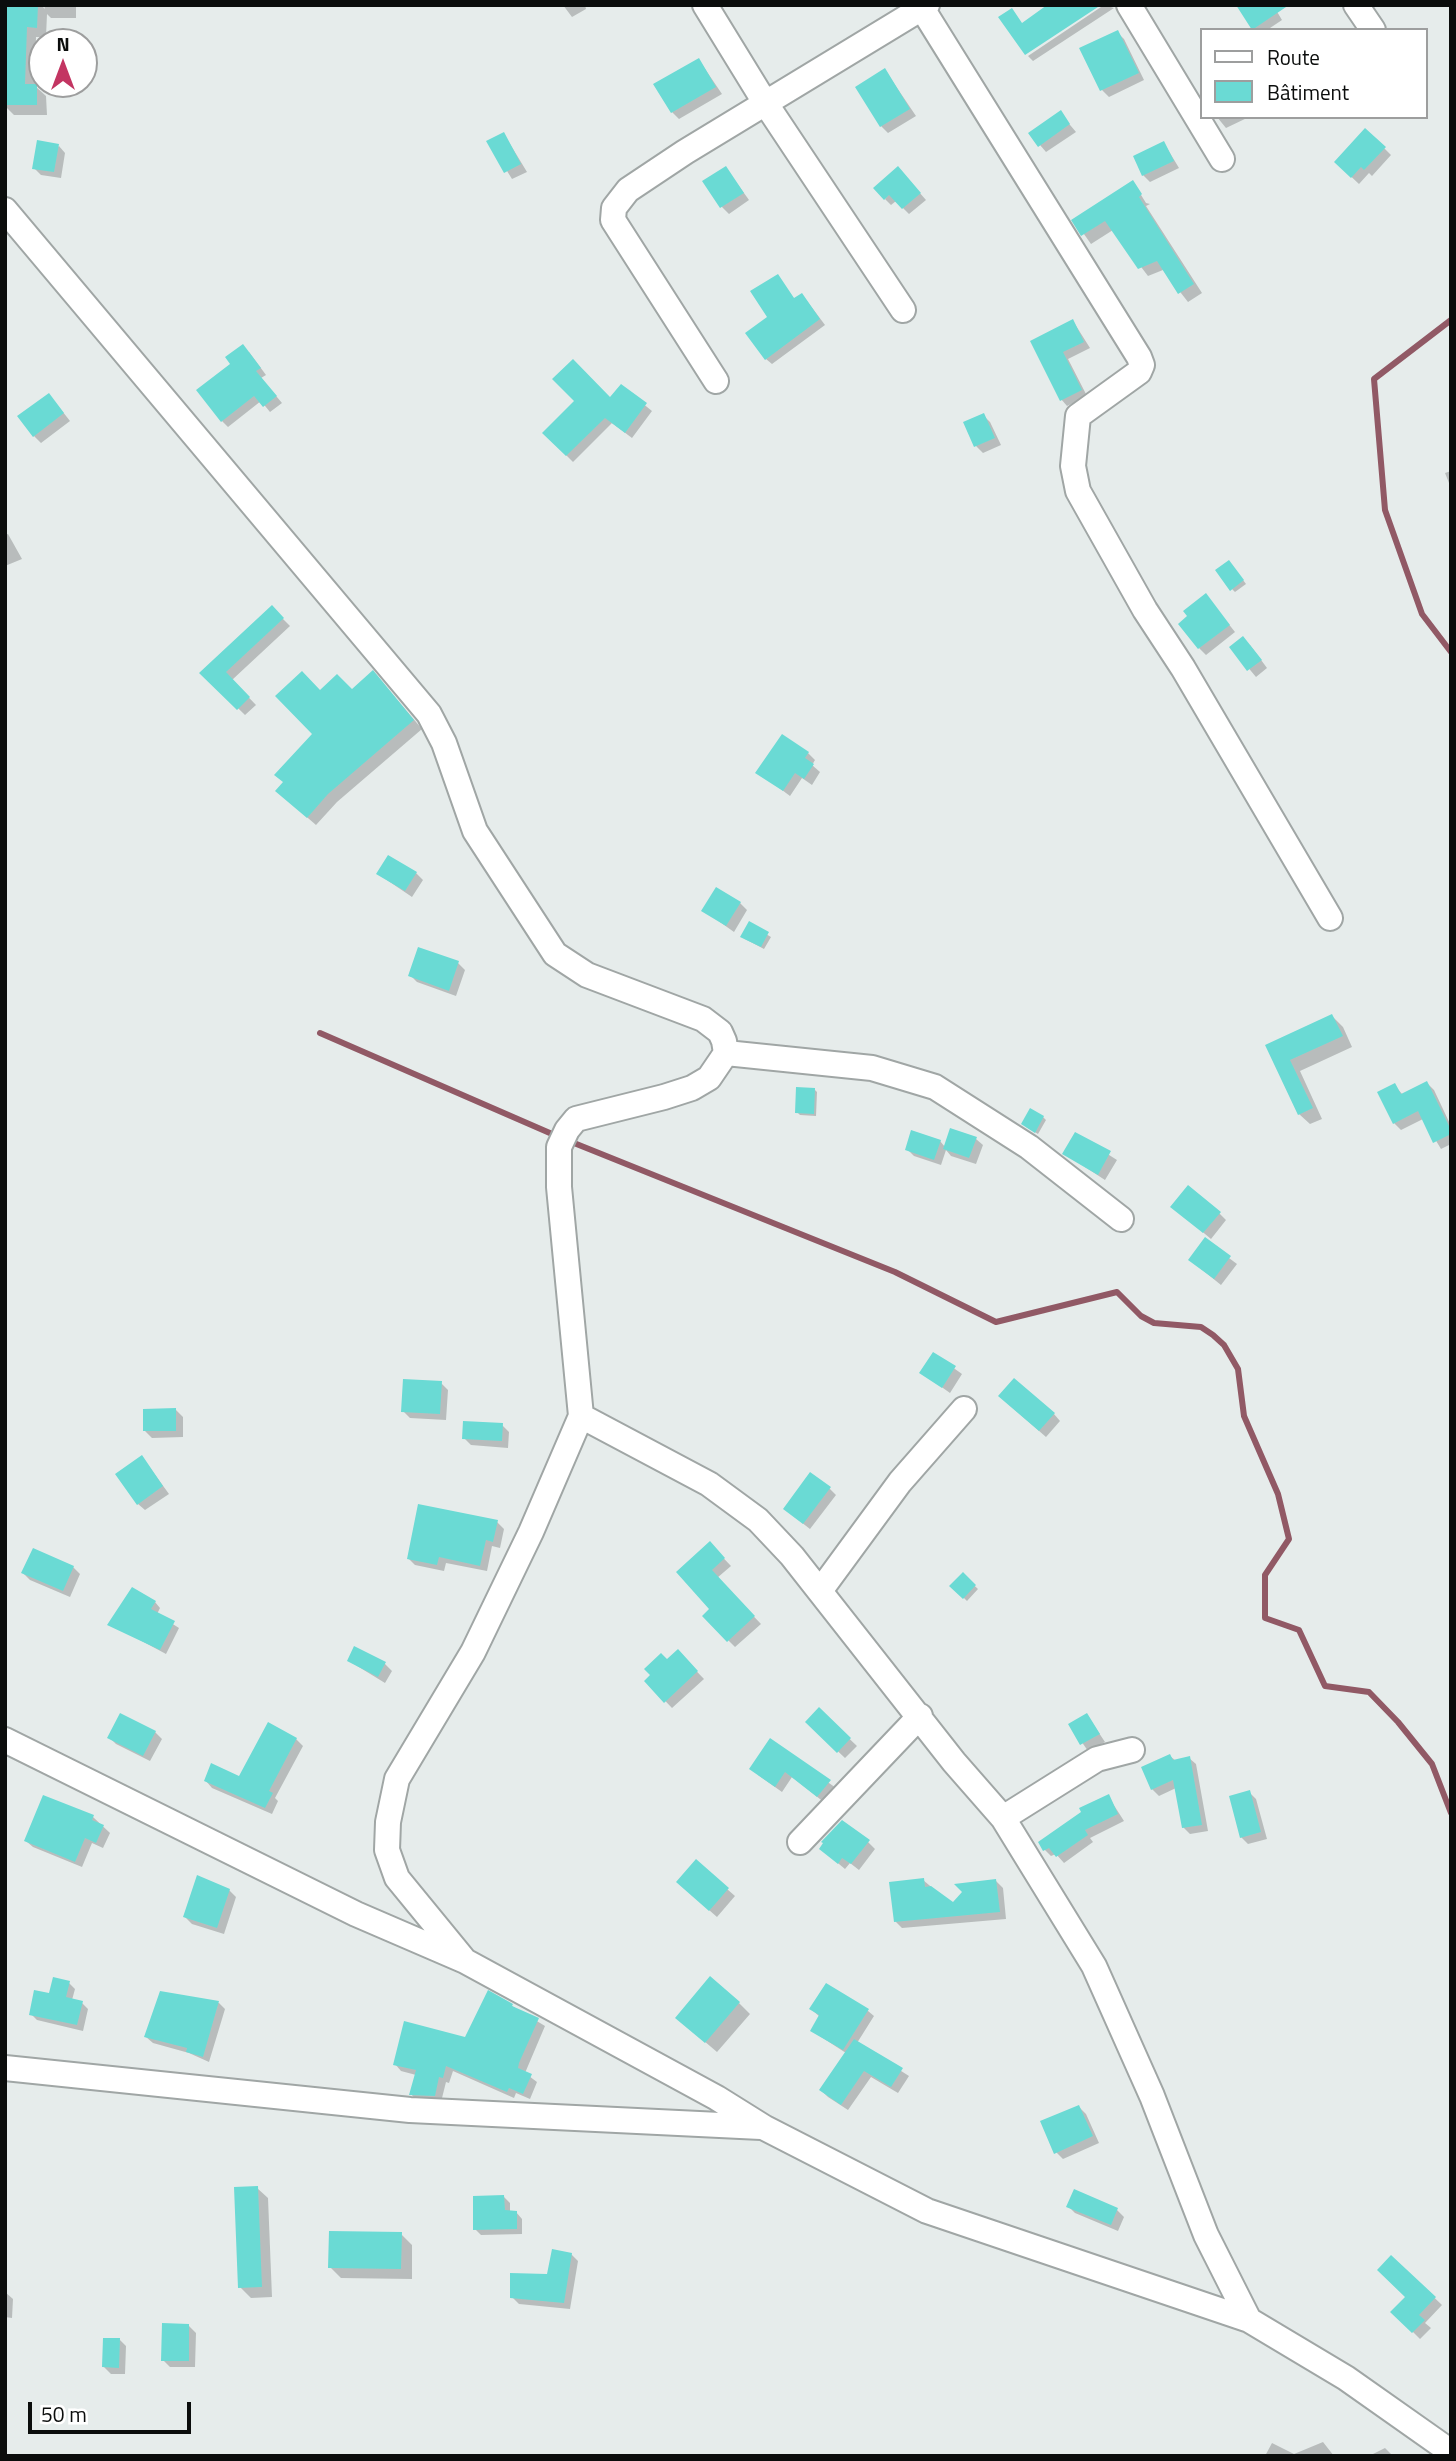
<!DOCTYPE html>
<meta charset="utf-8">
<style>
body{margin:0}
#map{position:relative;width:1456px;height:2461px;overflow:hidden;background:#e6eceb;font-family:"Titillium Web",sans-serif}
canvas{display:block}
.frame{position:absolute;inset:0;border:7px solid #0b0d0c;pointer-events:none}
.legend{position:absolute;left:1200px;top:28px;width:228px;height:91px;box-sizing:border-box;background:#fff;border:2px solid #9d9e9e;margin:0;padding:9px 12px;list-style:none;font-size:21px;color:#0b0d0c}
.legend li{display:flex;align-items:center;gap:14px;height:35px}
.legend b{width:35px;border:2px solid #9d9e9e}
.north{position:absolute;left:28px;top:28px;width:70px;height:70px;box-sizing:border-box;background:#fff;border:2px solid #9d9e9e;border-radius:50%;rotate:0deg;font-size:19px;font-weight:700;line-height:28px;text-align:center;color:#0b0d0c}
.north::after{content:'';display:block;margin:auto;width:24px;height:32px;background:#c33562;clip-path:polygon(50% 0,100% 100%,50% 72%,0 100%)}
.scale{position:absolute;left:28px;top:2402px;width:163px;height:32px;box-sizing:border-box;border:4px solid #0b0d0c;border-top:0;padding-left:9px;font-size:21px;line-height:24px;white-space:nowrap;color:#0b0d0c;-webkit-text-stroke:5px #fff;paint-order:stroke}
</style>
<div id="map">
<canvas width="1456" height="2461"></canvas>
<div class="frame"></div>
<ul class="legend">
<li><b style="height:9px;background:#fff"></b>Route</li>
<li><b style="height:19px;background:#6adad4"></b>Bâtiment</li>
</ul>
<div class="north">N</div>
<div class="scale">50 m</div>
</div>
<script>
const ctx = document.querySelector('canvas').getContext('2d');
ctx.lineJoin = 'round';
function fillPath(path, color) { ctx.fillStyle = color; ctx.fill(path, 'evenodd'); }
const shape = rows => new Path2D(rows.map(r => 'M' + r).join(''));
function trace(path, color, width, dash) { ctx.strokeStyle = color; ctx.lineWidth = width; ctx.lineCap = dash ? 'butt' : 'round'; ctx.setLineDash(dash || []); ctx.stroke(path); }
fillPath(shape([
 [5,5,41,5,45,9,44,5,76,5,76,18,51,18,47,14,46,37,36,37,35,86,46,96,47,115,14,115,5,106],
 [563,5,585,5,586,9,572,17],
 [1104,5,1114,8,1033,61,1028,56],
 [1238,5,1273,5,1282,20,1267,30,1255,30],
 [1117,32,1124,39,1144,80,1109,97,1102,90,1082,48],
 [699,60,722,94,679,119,672,112],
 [885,70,916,116,888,133,881,126],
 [1060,113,1076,132,1046,152,1040,145],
 [1217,117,1249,117,1226,128],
 [504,134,527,172,512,179,489,142],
 [1164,143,1179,168,1150,182,1143,175],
 [59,146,65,153,61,178,41,175,34,168],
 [1384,148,1391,155,1372,176,1369,173,1359,184,1343,169],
 [726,168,749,200,729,214,722,207],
 [904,175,926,200,909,214,896,201,891,205,885,199],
 [1133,182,1146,203,1150,204,1146,206,1202,293,1188,302,1163,270,1148,276,1113,230,1091,244,1074,220],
 [778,276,795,300,807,301,825,325,772,364,766,359],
 [1073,321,1090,348,1068,359,1087,396,1067,406,1061,399,1032,342],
 [249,352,266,375,261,378,282,403,270,412,261,401,228,427,222,421],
 [621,386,652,411,632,438,612,423,573,462,544,433,610,400],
 [55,402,70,421,41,443,34,436],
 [983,415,990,422,1001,445,983,453,976,446],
 [1451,471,1451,488,1445,473],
 [8,534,22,559,5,566,5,535],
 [1232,565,1246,584,1235,592,1232,589],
 [1212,603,1235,632,1206,655,1199,648],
 [272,608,290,626,232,680,256,705,245,715,202,673],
 [1250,645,1267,668,1256,677,1231,647],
 [381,681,422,729,337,802,316,825,286,799,315,734,352,691],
 [808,753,815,760,812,765,820,772,812,785,802,778,790,796,758,772],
 [416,873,423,880,412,897,378,874],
 [740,903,747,910,734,932,703,910],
 [749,924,771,937,764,949,745,939],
 [458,963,465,970,456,996,417,982,410,975],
 [1332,1016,1343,1027,1352,1047,1300,1071,1322,1119,1310,1124,1299,1114,1267,1046],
 [1427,1083,1434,1090,1451,1126,1451,1144,1441,1149,1423,1119,1401,1130,1394,1123,1395,1086,1403,1095],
 [814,1089,817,1092,816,1116,800,1115,797,1112],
 [1043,1117,1046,1120,1038,1134,1026,1127],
 [1076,1134,1117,1160,1105,1180,1065,1154],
 [976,1139,983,1145,976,1164,951,1156,946,1150,941,1165,914,1156,907,1149,940,1141,945,1147],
 [1180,1213,1219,1213,1226,1220,1211,1239],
 [1205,1240,1237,1264,1221,1285,1190,1260],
 [934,1354,962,1374,950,1393,922,1373],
 [441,1383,448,1390,446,1420,410,1418,403,1411],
 [1007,1403,1054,1414,1060,1421,1046,1437],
 [176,1410,183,1417,183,1437,152,1438,145,1431],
 [502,1425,509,1432,508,1448,471,1445,464,1438],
 [148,1465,169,1494,145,1510,138,1504],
 [829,1488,836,1495,810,1529,792,1515],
 [497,1522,504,1529,500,1548,492,1546,487,1571,446,1563,444,1571,415,1565,408,1558],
 [710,1544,731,1566,717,1578,761,1624,735,1647,704,1616,711,1609],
 [73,1567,80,1574,70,1597,30,1580,23,1573],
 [963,1575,978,1589,967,1601,952,1586],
 [155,1602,160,1608,157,1614,179,1628,166,1654,110,1624],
 [678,1652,704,1679,672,1708,646,1681],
 [349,1661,385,1664,392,1671,385,1683],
 [819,1710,857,1746,845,1758,807,1722],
 [1087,1715,1105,1742,1088,1751,1070,1725],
 [155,1732,162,1739,150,1761,116,1744,109,1737],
 [296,1739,303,1746,275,1798,278,1801,272,1814,212,1788,206,1781,240,1778],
 [770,1741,836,1788,825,1803,792,1777,782,1792,758,1775],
 [1170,1756,1176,1761,1189,1758,1196,1764,1208,1831,1190,1834,1183,1827,1176,1788,1159,1796,1152,1789],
 [1249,1792,1256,1799,1267,1839,1248,1844,1241,1837],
 [1108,1796,1124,1821,1090,1838,1093,1842,1064,1863,1056,1854,1051,1856,1044,1849],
 [44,1797,93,1817,110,1833,103,1848,92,1843,82,1867,33,1847,26,1841],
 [868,1842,875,1849,859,1870,850,1863,845,1869,821,1849],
 [696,1862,735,1896,717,1917,685,1889],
 [923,1880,953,1905,996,1881,1003,1888,1006,1919,902,1928,895,1921],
 [229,1890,236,1897,224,1934,192,1924,185,1917],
 [69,1983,75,1989,72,2000,82,2003,88,2009,83,2031,37,2020,31,2014],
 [161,1992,219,2003,225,2009,209,2062,189,2053,153,2043,146,2037],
 [739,2003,750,2014,717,2052,677,2018],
 [512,2006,545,2026,525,2073,537,2082,530,2099,516,2093,514,2098,453,2071,449,2083,446,2082,441,2102,417,2101,411,2094,416,2075,401,2071,395,2064,466,2039],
 [811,2009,868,2011,874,2016,857,2043,909,2076,898,2093,871,2077,848,2110,828,2097,821,2090,846,2053,812,2031,820,2017],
 [1079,2107,1086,2114,1099,2143,1063,2159,1056,2152],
 [257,2188,268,2198,272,2297,251,2298,240,2287],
 [1075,2192,1117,2210,1124,2217,1118,2231,1075,2213,1068,2206],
 [504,2197,510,2203,510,2212,516,2212,522,2219,522,2234,481,2235,475,2229],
 [401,2234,412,2245,412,2279,341,2278,330,2267],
 [571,2254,578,2261,570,2309,519,2304,512,2297,549,2276],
 [1392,2257,1442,2305,1425,2323,1431,2328,1420,2339,1393,2312,1407,2297],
 [5,2292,13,2299,12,2318,5,2317],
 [189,2326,196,2333,195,2367,170,2367,163,2360],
 [119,2339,126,2346,125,2374,111,2374,104,2367],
 [1323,2442,1334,2456,1265,2456,1272,2443,1294,2454],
 [1385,2448,1393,2456,1369,2456]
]), '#0003');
trace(shape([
 [1451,320,1374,379,1385,510,1422,614,1451,652],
 [320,1033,559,1137],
 [569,1141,895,1272,996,1322,1117,1292,1141,1316,1154,1323,1201,1327,1213,1335,1224,1345,1238,1369,1244,1416,1278,1494,1289,1539,1265,1575,1265,1618,1299,1630,1325,1686,1369,1692,1398,1722,1432,1764,1451,1813]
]), '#915965', 6);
fillPath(shape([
 [5,5,38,5,37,28,27,27,25,84,37,84,37,105,5,105],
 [1047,5,1101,5,1025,55,998,17,1012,8,1022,23],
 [1236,5,1289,5,1252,30],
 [1118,30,1139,73,1100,91,1079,48],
 [699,58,716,87,671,113,653,84],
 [885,68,910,109,880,127,855,87],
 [1061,110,1070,124,1038,147,1028,133],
 [1365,128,1386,147,1364,170,1361,167,1351,178,1334,162],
 [504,132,521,164,504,173,486,141],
 [37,140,59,144,54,172,32,169],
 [1164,141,1174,161,1142,176,1133,156],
 [726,166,744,193,720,208,702,181],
 [898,166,921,193,902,209,889,195,884,200,873,188],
 [1133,180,1142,194,1139,197,1194,284,1178,294,1157,261,1138,269,1105,221,1081,236,1071,220],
 [778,274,794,298,802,293,820,319,765,360,745,333,767,317,750,291],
 [1073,319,1084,342,1063,352,1082,390,1060,401,1030,341],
 [243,344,261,368,256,371,277,396,263,407,254,396,221,422,196,390,230,364,225,357],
 [573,359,610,397,621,384,647,403,625,433,605,418,566,456,542,433,574,401,552,379],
 [49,393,64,413,33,437,17,416],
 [984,413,995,438,974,447,963,422],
 [1229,560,1244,580,1230,591,1215,570],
 [1206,593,1230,625,1198,649,1178,624,1187,616,1183,611],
 [272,605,284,618,226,672,250,697,237,710,199,673],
 [1243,636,1262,660,1247,671,1229,647],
 [373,670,414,720,328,794,307,818,275,791,283,782,274,775,312,734,275,696,302,671,320,690,337,674,352,689],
 [782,734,809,752,805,758,814,764,804,779,795,773,783,791,755,773],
 [388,855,417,872,405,891,376,874],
 [716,887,741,902,726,926,701,911],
 [749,921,769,932,761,947,740,937],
 [418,947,459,961,449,991,408,976],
 [1332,1014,1343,1036,1290,1060,1313,1108,1298,1115,1265,1045],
 [1427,1081,1451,1130,1451,1134,1433,1143,1418,1111,1393,1124,1377,1092,1395,1083,1401,1094],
 [796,1087,815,1088,814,1114,795,1113],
 [1030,1108,1044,1116,1035,1133,1021,1124],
 [950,1128,977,1137,969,1158,943,1149],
 [911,1130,941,1140,934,1160,905,1150],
 [1075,1132,1111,1151,1098,1175,1062,1154],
 [1188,1185,1221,1212,1203,1233,1170,1207],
 [1205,1237,1231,1256,1214,1279,1188,1260],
 [933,1352,956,1366,942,1388,919,1373],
 [1014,1378,1055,1413,1039,1431,998,1396],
 [403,1379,442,1381,440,1414,401,1412],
 [176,1408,176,1431,143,1431,143,1409],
 [463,1421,503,1423,502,1441,462,1439],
 [142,1455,163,1486,137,1505,115,1474],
 [810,1472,831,1487,803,1524,783,1509],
 [418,1504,498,1520,493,1542,486,1540,480,1566,439,1557,437,1565,407,1559],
 [710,1541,725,1558,712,1570,755,1616,727,1642,702,1616,709,1609,676,1572],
 [33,1548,74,1566,63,1591,21,1573],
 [963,1572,976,1585,963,1599,949,1586],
 [132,1587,156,1601,151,1609,175,1621,160,1650,107,1625],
 [354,1646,386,1662,378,1677,347,1661],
 [678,1649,698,1671,664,1703,644,1681,650,1675,644,1669,661,1653,667,1659],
 [819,1707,851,1738,837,1753,805,1722],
 [120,1713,156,1731,143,1756,107,1738],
 [1087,1713,1100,1734,1080,1745,1068,1724],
 [268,1722,297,1738,269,1791,273,1793,265,1808,204,1781,211,1763,239,1776],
 [770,1738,831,1780,817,1797,785,1772,775,1787,749,1769],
 [1170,1754,1173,1760,1190,1756,1202,1825,1182,1828,1173,1780,1151,1790,1141,1767],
 [1250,1790,1261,1832,1240,1838,1229,1796],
 [1109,1794,1118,1814,1085,1830,1088,1835,1056,1857,1049,1848,1043,1851,1038,1842,1081,1812,1079,1808],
 [43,1795,94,1815,92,1820,104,1825,96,1843,85,1838,75,1862,24,1841],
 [842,1820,870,1840,851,1864,842,1858,838,1864,819,1849,823,1843,821,1842],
 [696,1859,729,1888,709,1911,676,1882],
 [197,1875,230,1889,217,1928,183,1917],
 [924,1878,925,1887,931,1886,953,1902,962,1892,954,1884,996,1879,1000,1912,894,1922,889,1882],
 [710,1976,740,2002,705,2043,675,2018],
 [53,1977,70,1981,66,1997,83,2001,77,2025,29,2015,34,1990,49,1993],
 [826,1983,869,2009,843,2050,810,2031,819,2015,809,2009],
 [488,1990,513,2004,512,2006,539,2018,519,2063,518,2068,532,2074,523,2094,509,2088,507,2092,446,2066,443,2078,439,2077,435,2096,409,2095,416,2070,393,2065,404,2021,465,2037],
 [160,1991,219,2001,203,2057,186,2052,187,2048,144,2037],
 [854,2039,903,2068,891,2087,864,2071,841,2105,819,2090],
 [1079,2105,1093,2136,1054,2154,1040,2121],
 [258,2186,262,2287,238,2288,234,2187],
 [1074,2189,1118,2208,1111,2225,1066,2207],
 [504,2195,505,2210,517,2211,517,2229,473,2230,473,2196],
 [329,2231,402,2232,401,2269,328,2268],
 [552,2249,572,2253,564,2303,510,2298,510,2273,547,2274],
 [1391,2255,1436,2297,1419,2315,1425,2320,1412,2333,1390,2312,1405,2297,1377,2270],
 [162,2323,189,2324,189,2361,161,2361],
 [103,2338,120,2338,119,2368,102,2367]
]), '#6adad4');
const minor = shape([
 [705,5,764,101,903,310],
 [920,5,1139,357,1142,365,1139,372,1078,416,1073,466,1078,491,1145,610,1183,668,1330,918],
 [1129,5,1222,159],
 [1356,5,1373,30],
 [5,210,429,714,444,743,475,831,555,954,587,975,703,1019,720,1032,724,1041,726,1053,709,1078,692,1088,664,1097,576,1119,567,1130,559,1147,559,1187,581,1416,531,1532,473,1652,397,1779,388,1822,387,1850,397,1878,465,1961],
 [716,381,613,220,614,208,628,190,685,152,927,5],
 [726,1053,872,1068,935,1087,1029,1147,1121,1219],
 [581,1416,709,1484,758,1520,792,1556,954,1762,1003,1818,1094,1966,1152,2096,1206,2235,1249,2320],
 [820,1591,900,1482,964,1409],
 [5,1740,356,1914,465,1961,717,2098,765,2128,927,2211,1249,2320,1346,2378,1451,2452],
 [1003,1818,1097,1759,1132,1750],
 [800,1842,920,1716],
 [5,2068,410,2110,761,2127]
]);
trace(minor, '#a0a6a5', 28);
trace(minor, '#fff', 24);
</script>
